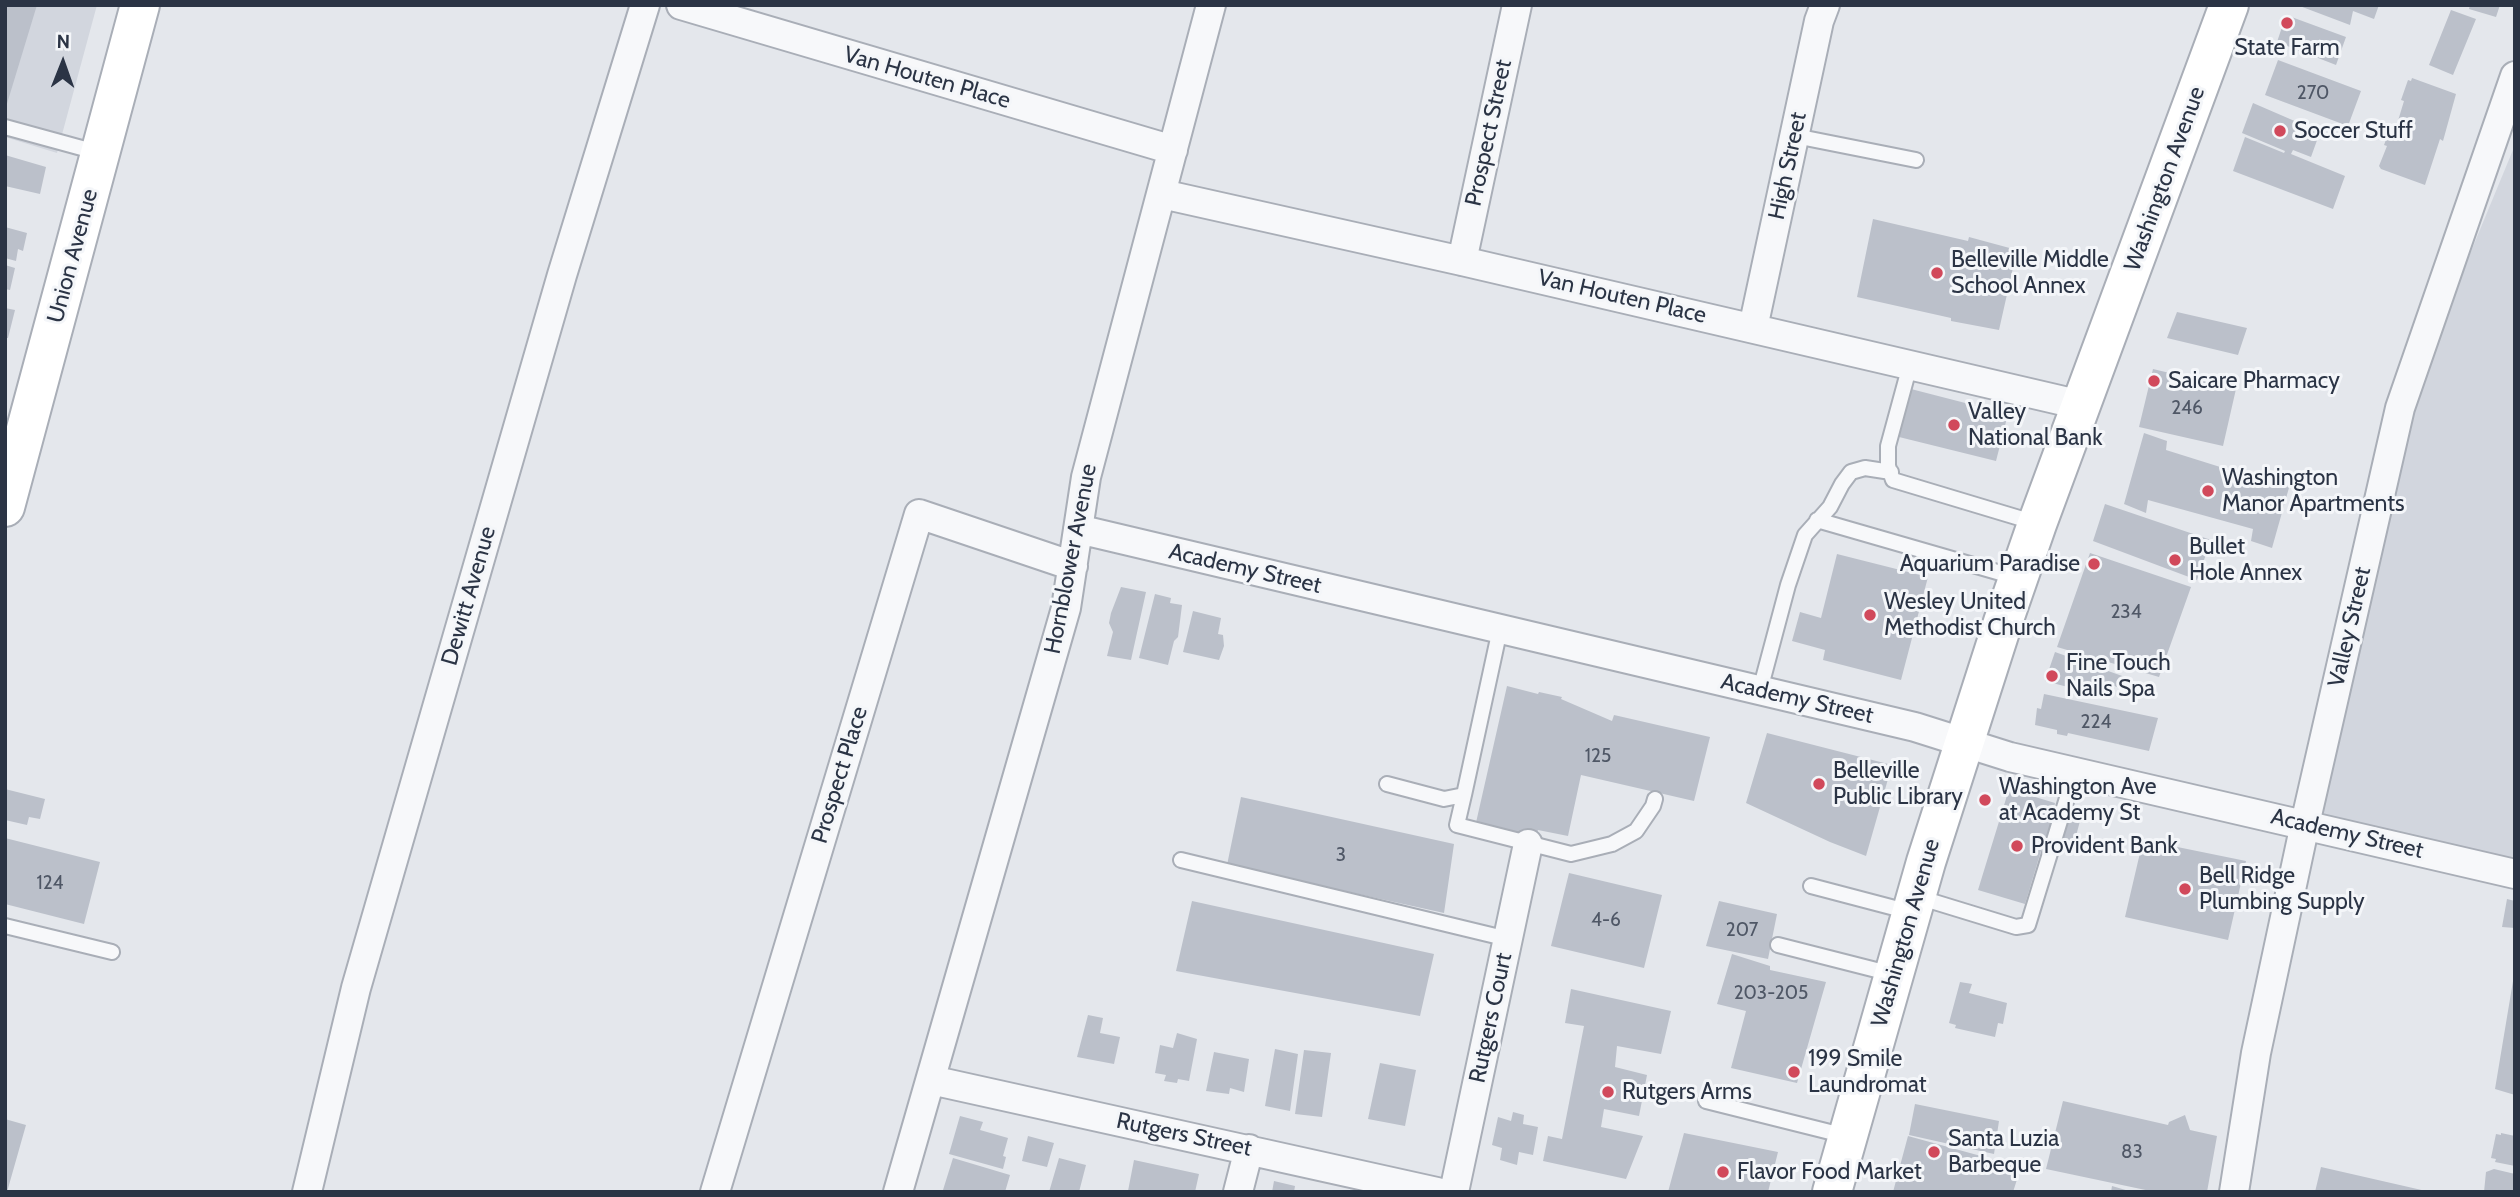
<!DOCTYPE html>
<style>
body{margin:0}
#map{position:relative;width:2520px;height:1197px;overflow:hidden;background:#e4e7ec;font-family:Cabin,sans-serif}
canvas{display:block}
.frame{position:absolute;inset:0;border:7px solid #2b3445;pointer-events:none}
.north{position:absolute;left:28px;top:28px;width:70px;height:70px;-webkit-text-stroke:5px #f4f6f9;paint-order:stroke;rotate:1deg;font-size:19px;font-weight:700;line-height:28px;text-align:center;color:#2b3445}
.north::after{content:'';display:block;margin:auto;width:24px;height:32px;background:#2b3445;clip-path:polygon(50% 0,100% 100%,50% 72%,0 100%)}
</style>
<div id="map">
<canvas width="2520" height="1197"></canvas>
<div class="frame"></div>
<div class="north">N</div>
</div>
<script>
const ctx = document.querySelector('canvas').getContext('2d');
ctx.lineJoin = 'round';
function fillPath(path, color) { ctx.fillStyle = color; ctx.fill(path, 'evenodd'); }
const shape = rows => new Path2D(rows.map(r => 'M' + r).join(''));
function trace(path, color, width, dash) { ctx.strokeStyle = color; ctx.lineWidth = width; ctx.lineCap = dash ? 'butt' : 'round'; ctx.setLineDash(dash || []); ctx.stroke(path); }
function label(font, color, halo, rows, align = 'center') {
  ctx.font = font + ' Cabin,sans-serif'; ctx.lineWidth = 6; ctx.setLineDash([]); ctx.textBaseline = 'middle'; ctx.strokeStyle = halo; ctx.fillStyle = color; for (const [text, x, y, turn = 0] of rows) {
    ctx.save(); ctx.translate(x, y); ctx.rotate((+turn || 0) * Math.PI / 180); ctx.textAlign = isNaN(turn) ? turn : align; if (halo) ctx.strokeText(text, 0, 0); ctx.fillText(text, 0, 0); ctx.restore();
  }
}
fillPath(shape([
 [5,5,97,5,57,153,5,137],
 [2515,145,2515,875,2310,825,2429,353]
]), '#d2d6de');
fillPath(shape([
 [5,5,37,5,6,107,5,107],
 [2297,5,2379,5,2374,19,2353,11,2350,25],
 [2470,5,2500,5,2496,17,2469,9],
 [2451,10,2476,19,2453,75,2429,65],
 [2286,15,2346,37,2336,65,2277,42],
 [2278,60,2361,91,2348,126,2265,95],
 [2412,78,2456,94,2443,141,2440,139,2425,185,2381,169,2379,166,2387,146,2384,145,2391,126,2394,127,2395,123,2397,124,2404,101,2401,100,2408,80,2411,81],
 [2253,103,2320,132,2311,157,2293,150,2291,154,2345,176,2333,209,2233,171,2245,137,2284,153,2285,151,2242,133],
 [5,155,46,167,40,194,5,186],
 [1873,219,1968,241,1969,237,2017,250,1999,330,1951,321,1951,318,1857,297],
 [5,227,27,233,23,251,18,249,16,261,5,258],
 [5,265,15,268,10,290,5,289],
 [5,308,15,310,8,338,5,338],
 [2177,312,2247,328,2238,355,2167,338],
 [2153,369,2236,389,2223,446,2139,427],
 [1911,389,2008,414,1996,461,1899,437],
 [2144,433,2167,441,2166,450,2268,482,2270,470,2292,477,2272,548,2251,541,2253,529,2148,500,2146,513,2124,504],
 [2105,504,2211,540,2197,580,2093,541],
 [2090,553,2191,587,2159,677,2057,647],
 [1837,554,1928,577,1901,680,1823,660,1825,650,1792,641,1800,612,1821,618],
 [1121,587,1146,592,1131,660,1107,656,1113,632,1109,623,1111,613],
 [1155,594,1171,598,1170,603,1182,605,1178,637,1174,641,1168,665,1139,658],
 [1193,611,1221,618,1218,634,1223,635,1224,646,1219,660,1183,652],
 [2055,652,2125,677,2122,689,2102,681,2098,695,2045,681],
 [1507,686,1538,694,1539,692,1562,697,1561,699,1612,721,1614,715,1710,737,1694,801,1581,775,1568,836,1538,830,1534,841,1475,827],
 [2044,694,2158,718,2149,751,2068,733,2067,736,2057,734,2057,730,2035,725,2037,708,2041,709],
 [1767,733,1892,765,1866,856,1830,842,1746,803],
 [5,789,45,799,40,819,29,817,27,825,5,820],
 [2009,789,2055,803,2053,814,2080,821,2072,851,2044,841,2025,904,1978,890],
 [1241,797,1454,844,1444,913,1227,865],
 [5,838,100,862,84,924,5,904],
 [2143,840,2246,861,2228,940,2125,917],
 [1569,873,1662,895,1644,968,1551,946],
 [2507,899,2515,901,2515,928,2502,927],
 [1192,901,1434,954,1420,1016,1176,971],
 [1719,901,1777,914,1768,959,1706,946],
 [1732,954,1770,966,1770,970,1826,982,1797,1083,1731,1068,1746,1011,1717,1004],
 [2513,981,2515,981,2515,1095,2495,1089],
 [1960,982,1972,984,1969,993,2007,1003,2003,1024,1998,1023,1995,1037,1955,1028,1956,1025,1949,1023],
 [1571,989,1671,1011,1661,1054,1617,1046,1615,1067,1647,1075,1639,1116,1604,1109,1601,1127,1643,1136,1626,1179,1543,1161,1548,1136,1562,1139,1584,1026,1565,1023],
 [1088,1015,1103,1018,1100,1033,1120,1037,1114,1064,1077,1057],
 [1177,1033,1197,1039,1189,1081,1178,1079,1177,1083,1164,1081,1166,1075,1155,1073,1160,1045,1173,1048],
 [1275,1049,1298,1054,1290,1111,1265,1106],
 [1304,1050,1331,1053,1322,1117,1295,1114],
 [1214,1052,1249,1059,1244,1092,1230,1088,1229,1094,1206,1091],
 [1380,1063,1416,1070,1405,1126,1368,1119],
 [2063,1101,2168,1125,2169,1122,2185,1115,2190,1130,2217,1136,2207,1192,2155,1192,2046,1169],
 [1915,1104,1999,1121,1994,1154,1909,1135],
 [1513,1112,1524,1115,1523,1124,1538,1127,1533,1155,1519,1152,1517,1165,1500,1160,1502,1148,1492,1145,1498,1117,1511,1121],
 [960,1116,983,1122,980,1130,1008,1138,1003,1156,1006,1157,1003,1169,949,1154],
 [5,1119,26,1125,7,1192,5,1192],
 [1684,1133,1778,1152,1768,1192,1668,1192],
 [2501,1133,2515,1136,2515,1166,2495,1162,2496,1159,2491,1158,2496,1134,2501,1135],
 [1028,1136,1054,1143,1047,1167,1022,1161],
 [1908,1136,2021,1167,2013,1192,1893,1192],
 [953,1158,1010,1175,1005,1192,951,1192,943,1190],
 [1059,1158,1086,1165,1079,1192,1049,1192],
 [1134,1160,1199,1174,1195,1192,1128,1191],
 [2321,1167,2426,1191,2426,1192,2315,1192],
 [2494,1169,2515,1174,2515,1192,2484,1192,2486,1172],
 [1274,1181,1295,1186,1294,1192,1272,1192],
 [2112,1186,2129,1191,2129,1192,2111,1192]
]), '#bbc0ca');
const lane = shape([
 [5,127,100,153],
 [1795,136,1916,160],
 [1910,365,1888,446,1888,466,1893,480,2036,523],
 [1817,520,2018,578],
 [1760,690,1788,585,1805,535,1830,507,1842,484,1851,472,1865,468,1891,472],
 [1387,784,1444,799,1464,795,1500,629],
 [1464,795,1457,825,1571,854,1612,844,1636,831,1653,806,1655,799],
 [1181,860,1508,939],
 [1811,886,1910,912],
 [1918,897,2016,927,2028,925,2075,772],
 [5,926,112,952],
 [1778,945,1892,974],
 [1706,1101,1846,1136]
]);
const street = shape([
 [681,5,1173,150],
 [1162,194,1462,261,2081,405],
 [1462,261,1517,5],
 [1753,328,1819,21,1825,5],
 [1078,529,1915,727,2010,757,2515,874],
 [931,1080,1437,1192],
 [307,1192,356,988,562,275,645,5],
 [715,1192,919,514,1073,566],
 [898,1192,1066,608,1086,477,1211,5],
 [1238,1192,1249,1149],
 [1454,1192,1528,844],
 [2234,1192,2256,1053,2305,824,2400,408,2515,76]
]);
const secondary = shape([
 [5,507,140,5],
 [1832,1192,1926,862,2003,622,2037,524,2229,5]
]);
trace(lane, '#a9aeb7', 18);
trace(street, '#a9aeb7', 32);
trace(secondary, '#a9aeb7', 42);
trace(lane, '#f7f8fa', 14);
trace(street, '#f7f8fa', 28);
trace(secondary, '#fff', 38);
for (const [x, y, r, color] of [
 [2287,23,7,"#d1495b"],
 [2280,131,7,"#d1495b"],
 [1937,273,7,"#d1495b"],
 [2154,381,7,"#d1495b"],
 [1954,425,7,"#d1495b"],
 [2208,491,7,"#d1495b"],
 [2175,560,7,"#d1495b"],
 [2094,564,7,"#d1495b"],
 [1870,615,7,"#d1495b"],
 [2052,676,7,"#d1495b"],
 [1819,784,7,"#d1495b"],
 [1985,800,7,"#d1495b"],
 [2017,846,7,"#d1495b"],
 [2185,889,7,"#d1495b"],
 [1794,1072,7,"#d1495b"],
 [1608,1092,7,"#d1495b"],
 [1934,1152,7,"#d1495b"],
 [1723,1172,7,"#d1495b"]
]) { const dot = new Path2D(); dot.arc(x, y, r, 0, 2 * Math.PI); ctx.fillStyle = color; ctx.fill(dot); trace(dot, '#f4f6f9', 2.5); }
label('19px', '#4f5766', null, [
 ["270",2313,93],
 ["246",2187,408],
 ["234",2126,612],
 ["224",2096,722],
 ["125",1598,756],
 ["3",1341,855],
 ["124",50,883],
 ["4-6",1606,920],
 ["207",1742,930],
 ["203-205",1771,993],
 ["83",2132,1152]
]);
label('23px', '#2b3445', '#f4f6f9', [
 ["State Farm",2287,48,"center"],
 ["Soccer Stuff",2294,131],
 ["Belleville Middle",1951,260],
 ["School Annex",1951,286],
 ["Saicare Pharmacy",2168,381],
 ["Valley",1968,412],
 ["National Bank",1968,438],
 ["Washington",2222,478],
 ["Manor Apartments",2222,504],
 ["Bullet",2189,547],
 ["Hole Annex",2189,573],
 ["Aquarium Paradise",2080,564,"right"],
 ["Wesley United",1884,602],
 ["Methodist Church",1884,628],
 ["Fine Touch",2066,663],
 ["Nails Spa",2066,689],
 ["Belleville",1833,771],
 ["Public Library",1833,797],
 ["Washington Ave",1999,787],
 ["at Academy St",1999,813],
 ["Provident Bank",2031,846],
 ["Bell Ridge",2199,876],
 ["Plumbing Supply",2199,902],
 ["199 Smile",1808,1059],
 ["Laundromat",1808,1085],
 ["Rutgers Arms",1622,1092],
 ["Santa Luzia",1948,1139],
 ["Barbeque",1948,1165],
 ["Flavor Food Market",1737,1172]
], 'left');
label('23px', '#2b3445', '#f4f6f9', [
 ["Van Houten Place",927,78,16],
 ["Prospect Street",1489,133,-78],
 ["High Street",1788,166,-78],
 ["Washington Avenue",2165,179,-70],
 ["Union Avenue",73,256,-75],
 ["Van Houten Place",1622,297,13],
 ["Hornblower Avenue",1071,559,-79],
 ["Academy Street",1245,569,13],
 ["Dewitt Avenue",469,596,-74],
 ["Valley Street",2350,627,-77],
 ["Academy Street",1797,699,13],
 ["Prospect Place",840,775,-73],
 ["Academy Street",2347,834,13],
 ["Washington Avenue",1906,933,-74],
 ["Rutgers Court",1491,1018,-78],
 ["Rutgers Street",1184,1135,12]
]);
</script>
